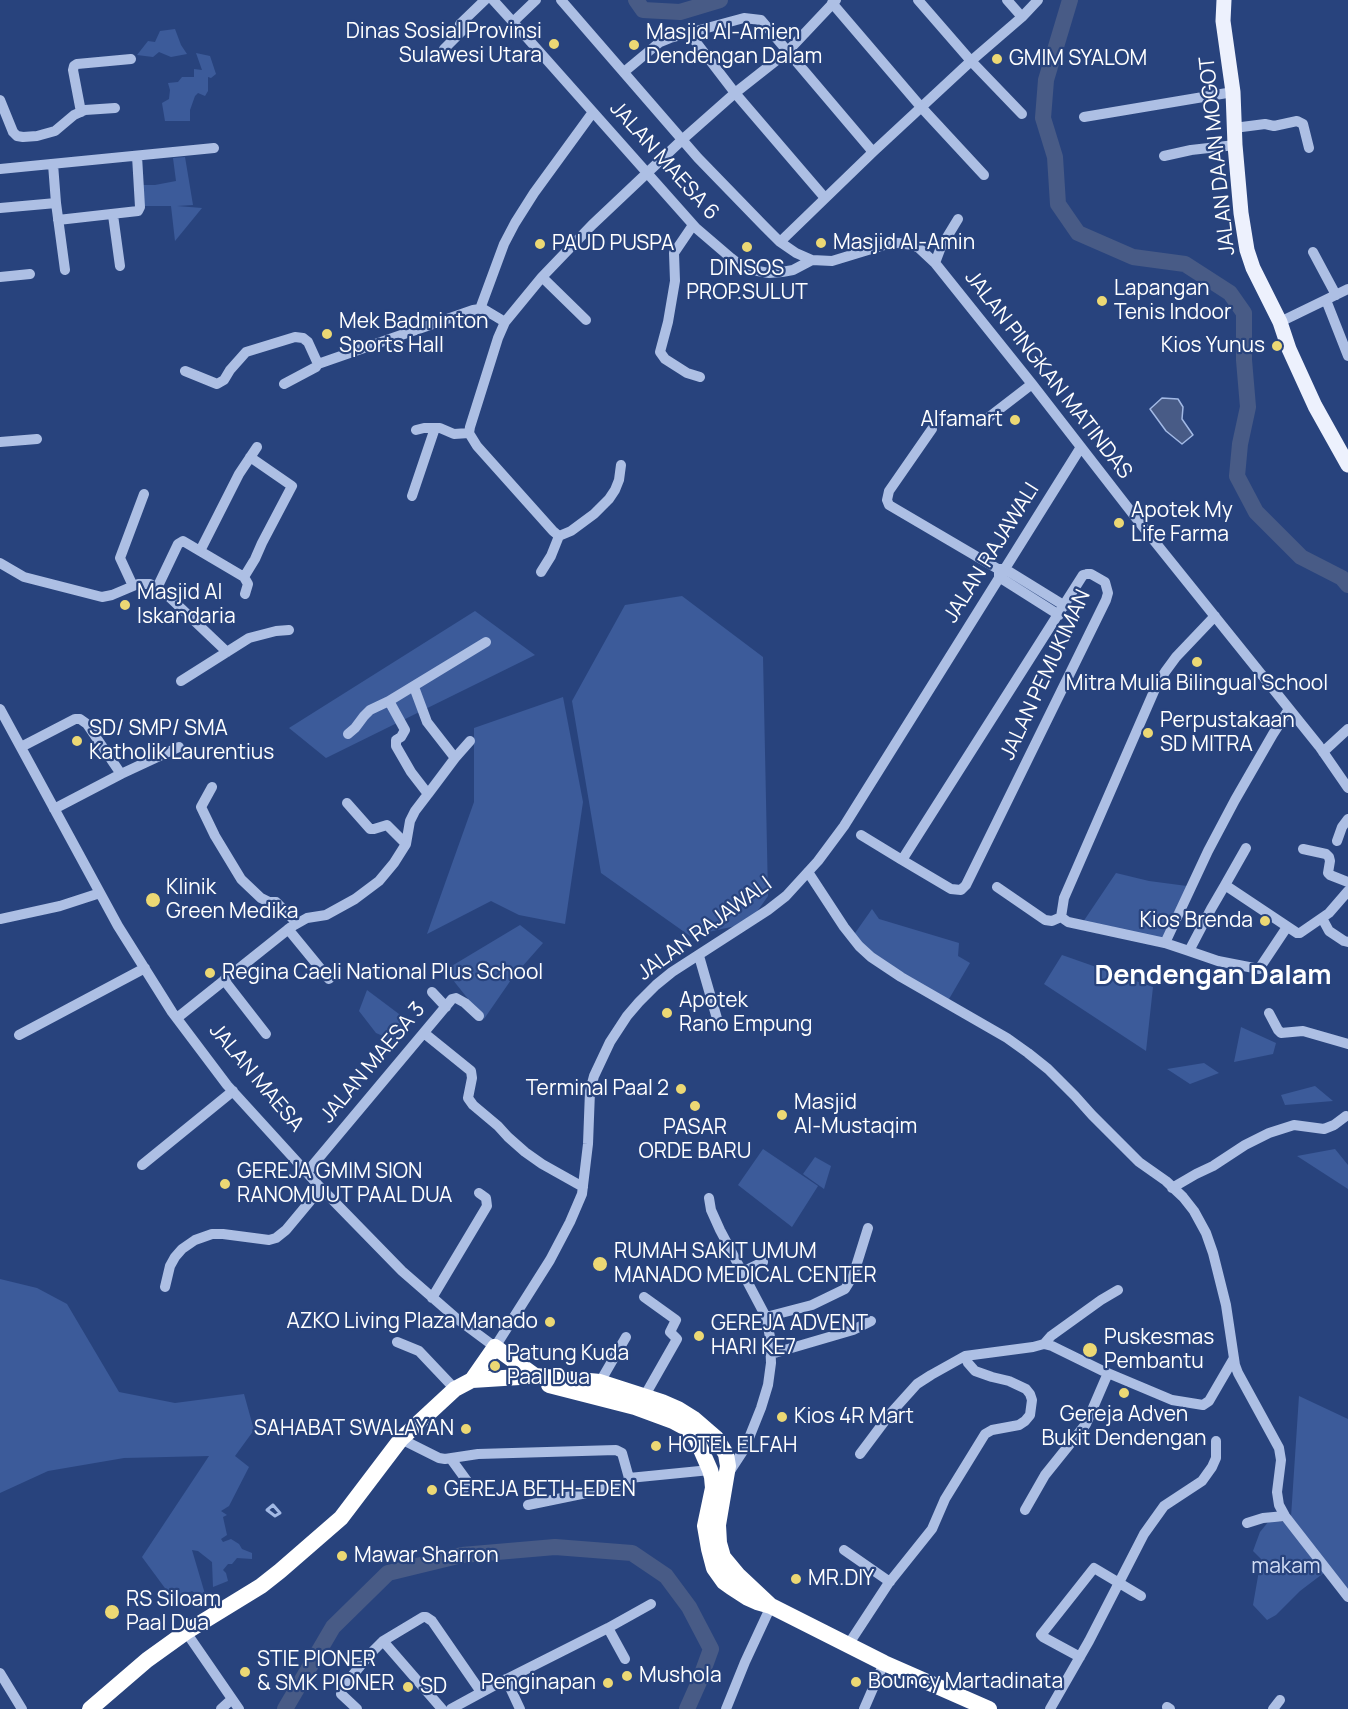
<!DOCTYPE html>
<style>
body{margin:0}
canvas{display:block;background:#28437d}
</style>
<canvas width="1348" height="1709"></canvas>
<script>
const ctx = document.querySelector('canvas').getContext('2d');
ctx.lineJoin = 'round';
function fillPath(path, color) { ctx.fillStyle = color; ctx.fill(path, 'evenodd'); }
const shape = rows => new Path2D(rows.map(r => 'M' + r).join(''));
function trace(path, color, width, dash) { ctx.strokeStyle = color; ctx.lineWidth = width; ctx.lineCap = dash ? 'butt' : 'round'; ctx.setLineDash(dash || []); ctx.stroke(path); }
function label(font, color, halo, rows, align = 'center') {
  ctx.font = font + ' Manrope,sans-serif'; ctx.lineWidth = 4.5; ctx.setLineDash([]); ctx.textBaseline = 'middle'; ctx.strokeStyle = halo; ctx.fillStyle = color; for (const [text, x, y, turn = 0] of rows) {
    ctx.save(); ctx.translate(x, y); ctx.rotate((+turn || 0) * Math.PI / 180); ctx.textAlign = isNaN(turn) ? turn : align; if (halo) ctx.strokeText(text, 0, 0); ctx.fillText(text, 0, 0); ctx.restore();
  }
}
fillPath(shape([
 [175,29,181,45,187,54,171,57,159,52,153,57,137,55,148,41,155,42,160,31],
 [196,53,210,56,216,74,211,78,208,77,208,91,205,96,198,93,195,96,190,110,190,121,165,121,162,103,169,99,170,90,168,83,178,82,182,77,194,77,194,69,202,70],
 [185,157,193,205,177,206,202,208,175,241,171,206,143,206,142,185,155,185,176,181,173,158],
 [682,596,763,657,768,896,749,923,690,936,601,873,572,701,625,605],
 [475,611,535,655,326,758,289,728],
 [563,697,583,802,565,924,519,915,491,901,427,934,474,802,474,728],
 [1116,873,1149,881,1187,886,1162,940,1083,922],
 [872,909,879,919,959,943,958,956,970,963,949,999,944,999,872,956,853,936],
 [520,925,543,943,513,977,484,1019,445,970],
 [1062,955,1153,987,1146,1051,1044,984],
 [367,990,411,1023,399,1043,376,1033,359,1011],
 [1241,1027,1276,1043,1273,1054,1234,1062],
 [1204,1063,1219,1073,1190,1084,1167,1069],
 [1315,1086,1333,1101,1285,1105,1281,1095],
 [763,1149,818,1186,792,1227,738,1185],
 [1335,1149,1348,1165,1348,1189,1297,1156],
 [815,1157,831,1166,824,1189,803,1174],
 [0,1279,37,1288,67,1304,119,1392,175,1403,244,1394,254,1430,235,1456,249,1467,229,1506,221,1511,227,1515,223,1517,227,1535,221,1539,223,1542,231,1539,239,1544,242,1549,252,1553,252,1559,237,1558,232,1564,228,1564,223,1570,226,1573,228,1581,213,1587,212,1562,198,1551,192,1550,205,1594,198,1595,192,1591,173,1599,142,1557,209,1456,124,1458,48,1471,0,1493],
 [1299,1396,1348,1419,1348,1595,1291,1517],
 [1269,1521,1284,1522,1325,1572,1300,1591,1276,1615,1267,1620,1253,1605,1261,1559,1253,1551,1260,1532]
]), '#3c5b9a');
const water = shape([
 [1162,398,1178,399,1183,407,1182,419,1193,435,1182,444,1166,431,1150,409,1162,398]
]);
fillPath(water, '#485b86');
trace(water, '#a2b9e5', 1.5);
trace(shape([
 [273,1505,280,1513,275,1516,267,1510,273,1505]
]), '#a2b9e5', 3);
trace(shape([
 [636,0,643,10,680,12,720,0],
 [1070,0,1046,80,1043,118,1055,157,1058,204,1078,233,1133,257,1185,264,1230,293,1244,313,1244,360,1248,407,1240,444,1237,476,1256,512,1301,557,1342,578,1348,585],
 [285,1709,333,1627,388,1573,462,1555,555,1547,632,1553,666,1576,689,1607,711,1649,699,1682,687,1709]
]), '#485b86', 16);
trace(shape([
 [493,0,513,22],
 [536,0,513,22,696,228,731,258,744,268,752,270,769,273,782,272,793,270,812,260],
 [561,0,698,158,764,226,780,242,796,253,812,260,832,261,891,243,898,243,913,245,919,248,935,263,1032,384,1143,527,1319,746,1348,788],
 [918,0,971,61,1022,114],
 [1007,0,1022,17],
 [832,3,921,107,984,175],
 [689,33,735,93,825,198],
 [444,49,463,30,460,24,485,0],
 [624,72,660,42,670,38,744,18,761,20,873,152],
 [0,100,13,132,17,136,23,137,37,136,55,131,74,115,85,110,115,108],
 [81,112,73,70,74,66,77,64,131,59],
 [1084,117,1233,92],
 [1234,128,1265,124,1274,126,1297,121,1303,124,1309,148],
 [1164,156,1191,150,1235,145],
 [53,164,56,203,65,270],
 [0,169,214,148],
 [0,208,56,203],
 [113,215,120,266],
 [58,220,138,211,140,207,137,156],
 [693,225,674,253,675,281,668,322,660,352,665,359,687,373,700,377],
 [780,242,873,152,971,61,1022,17,1038,0],
 [1313,252,1336,295],
 [935,263,941,247,958,219],
 [0,277,30,274],
 [542,277,586,320],
 [1326,300,1348,356],
 [480,309,504,244,515,223,534,193,593,112],
 [1280,322,1348,289],
 [185,371,217,384,224,380,230,370,246,352,295,337,303,338,308,342,318,364],
 [284,384,316,367,318,364,473,310,480,309,485,310,505,322],
 [984,421,1032,384],
 [932,429,889,491,887,500,889,505,998,569,1005,569,1065,606],
 [416,430,424,428,440,428,454,434,469,433],
 [0,442,37,439],
 [621,465,619,480,615,490,609,499,594,514,571,531,559,536,553,531,477,446,469,433,470,427,498,338,505,322,542,277,592,225,683,139,735,93,787,52,836,0],
 [412,496,435,428],
 [200,551,239,474,257,447],
 [0,563,24,577,102,597,112,595,138,584,150,584,165,593,227,652],
 [541,572,551,556,559,536],
 [999,573,999,577,1059,615],
 [1087,574,1091,574,1105,582,1108,593,1106,600,966,885,961,890,951,889,902,860,1083,575,1087,574],
 [244,577,255,559,262,543,292,486,250,457],
 [133,586,120,558,144,494],
 [157,588,178,544,183,541,244,577,248,584,245,594],
 [1215,616,1176,657,1165,672,1155,689,1064,898,1061,917,1068,922,1165,943,1189,951,1211,909,1225,885,1297,933,1300,933,1329,913,1348,891],
 [181,681,249,638,276,631,289,630],
 [414,687,427,722,455,758,428,794],
 [0,709,118,926,172,1012,227,1085,319,1186,402,1271,456,1318,495,1347,550,1260,570,1222,582,1194,588,1144,590,1091,594,1076,610,1042,627,1016,639,1002,656,985,672,972,768,910,786,896,818,861,844,826,1081,447],
 [348,734,355,728,364,716,370,710,389,701],
 [21,747,75,719,80,719,87,724,121,774],
 [1323,752,1348,729],
 [455,758,470,741],
 [212,787,201,807,215,836,241,879,261,898,269,902,276,902,297,923],
 [347,803,370,829,374,829,387,825,406,844],
 [54,809,121,774,179,747],
 [861,835,902,860],
 [1337,841,1342,827,1348,819],
 [1303,849,1326,854,1329,857,1330,861,1328,873,1330,875,1348,882],
 [808,872,844,927,859,946,871,957,901,977,1007,1038,1028,1053,1048,1069,1075,1096,1092,1115,1139,1162,1166,1181,1183,1197,1194,1211,1206,1233,1213,1253,1226,1305,1235,1365,1238,1373,1279,1448,1281,1460,1277,1492,1279,1505,1285,1516,1348,1597],
 [1225,885,1246,848],
 [997,887,1045,920,1052,921,1061,917],
 [1322,918,1329,931,1344,941,1348,942],
 [0,919,60,906,100,893],
 [288,929,329,979],
 [1165,943,1208,851,1235,800,1273,734,1289,709],
 [1189,951,1218,961,1259,969,1287,927],
 [699,956,718,1022],
 [224,980,266,1034],
 [432,992,446,1007],
 [1269,1013,1278,1030,1281,1033,1303,1031,1348,1044],
 [177,1018,291,927,307,918,326,915,355,899,379,881,394,863,406,844,410,821,415,811,428,794,411,772,396,746,396,740,401,737,405,730,389,701,486,642],
 [424,1033,471,1071,472,1078,468,1098,473,1105,498,1126,508,1137,525,1152,542,1164,583,1187],
 [19,1035,145,968],
 [142,1165,233,1091],
 [307,1172,452,999,456,998,465,1003,479,1016],
 [1172,1188,1196,1174,1213,1166,1245,1145,1269,1133,1294,1125,1324,1129,1334,1125,1346,1116],
 [709,1198,711,1210,720,1230,766,1317,770,1337,771,1363,768,1385,761,1408,745,1448,728,1474],
 [742,1272,763,1262],
 [165,1287,170,1266,175,1257,182,1249,195,1240,212,1234,223,1234,269,1240,276,1238,286,1230,321,1188],
 [432,1298,487,1206,486,1198,479,1193],
 [766,1317,812,1305,845,1289,853,1276,868,1228],
 [397,1342,419,1351,455,1389],
 [1044,1344,1051,1336,1101,1300,1118,1290],
 [771,1354,853,1330,871,1321],
 [600,1382,626,1337],
 [644,1397,677,1339,670,1332,676,1320,644,1297],
 [401,1439,439,1458,445,1459,478,1454,616,1450,622,1453,629,1478,625,1485,528,1505],
 [860,1454,890,1414,917,1384,931,1375,965,1356],
 [451,1459,467,1481,468,1484,464,1489],
 [629,1478,710,1470],
 [1025,1510,1045,1475,1086,1424,1108,1373],
 [1247,1523,1263,1518,1285,1516],
 [844,1550,890,1582],
 [608,1628,625,1659],
 [186,1632,239,1709],
 [383,1641,442,1709],
 [848,1645,888,1584,932,1529,945,1499,985,1434,992,1430,1019,1425,1025,1421,1030,1415,1032,1400,1030,1394,1026,1389,1009,1381,992,1377,975,1371,968,1363,965,1356,1033,1347,1044,1344,1052,1346,1103,1371,1172,1400,1203,1405,1209,1401,1234,1358],
 [1080,1657,1043,1637,1041,1635,1094,1568,1141,1596],
 [0,1673,22,1709],
 [506,1679,520,1709],
 [1167,1707,1170,1709],
 [221,1709,232,1699],
 [357,1709,341,1694,343,1687,370,1654,383,1641,423,1617,426,1617,432,1621,481,1692],
 [451,1709,495,1685,608,1628,651,1604],
 [726,1709,745,1662,771,1606],
 [864,1709,884,1663],
 [1050,1709,1089,1641,1144,1534,1164,1506,1202,1481,1212,1467,1216,1458,1216,1441],
 [1273,1709,1280,1700]
]), '#adbfe4', 10);
trace(shape([
 [1224,0,1223,21,1233,92,1235,145,1241,213,1247,250,1253,268,1280,322,1289,349,1315,406,1348,465]
]), '#edf1fd', 15);
trace(shape([
 [472,1380,495,1347,535,1376],
 [549,1385,635,1407,673,1421,686,1428,696,1438,710,1470,712,1477,713,1488,705,1526,709,1549,714,1568,724,1582,731,1587,748,1598,757,1602,771,1606,884,1663,989,1709],
 [90,1709,147,1660,186,1632,261,1586,280,1571,341,1518,401,1439,455,1389,472,1380,535,1376,600,1382,662,1402,678,1409,694,1419,716,1438,726,1454,728,1466,718,1525,719,1543,723,1557,738,1575,771,1606]
]), '#fff', 16);
for (const [x, y, r, color] of [
 [554,44,6,"#ecd874"],
 [634,45,6,"#ecd874"],
 [997,59,6,"#ecd874"],
 [821,243,6,"#ecd874"],
 [540,244,6,"#ecd874"],
 [747,247,6,"#ecd874"],
 [1102,301,6,"#ecd874"],
 [327,334,6,"#ecd874"],
 [1277,346,6,"#ecd874"],
 [1015,420,6,"#ecd874"],
 [1119,523,6,"#ecd874"],
 [125,605,6,"#ecd874"],
 [1197,662,6,"#ecd874"],
 [1148,733,6,"#ecd874"],
 [77,741,6,"#ecd874"],
 [153,900,8,"#ecd874"],
 [1265,921,6,"#ecd874"],
 [210,973,6,"#ecd874"],
 [667,1013,6,"#ecd874"],
 [681,1089,6,"#ecd874"],
 [695,1106,6,"#ecd874"],
 [782,1115,6,"#ecd874"],
 [225,1184,6,"#ecd874"],
 [600,1264,8,"#ecd874"],
 [550,1322,6,"#ecd874"],
 [699,1336,6,"#ecd874"],
 [1090,1350,8,"#ecd874"],
 [495,1366,6,"#ecd874"],
 [1124,1393,6,"#ecd874"],
 [782,1417,6,"#ecd874"],
 [466,1429,6,"#ecd874"],
 [656,1446,6,"#ecd874"],
 [432,1490,6,"#ecd874"],
 [342,1556,6,"#ecd874"],
 [796,1579,6,"#ecd874"],
 [112,1612,8,"#ecd874"],
 [245,1672,6,"#ecd874"],
 [627,1676,6,"#ecd874"],
 [856,1682,6,"#ecd874"],
 [608,1683,6,"#ecd874"],
 [408,1687,6,"#ecd874"]
]) { const dot = new Path2D(); dot.arc(x, y, r, 0, 2 * Math.PI); ctx.fillStyle = color; ctx.fill(dot); trace(dot, '#28437d', 2); }
label('21px', '#fff', '#28437d', [
 ["Dinas Sosial Provinsi",542,32,"right"],
 ["Sulawesi Utara",542,56,"right"],
 ["Masjid Al-Amien",646,33],
 ["Dendengan Dalam",646,57],
 ["GMIM SYALOM",1009,59],
 ["Masjid Al-Amin",833,243],
 ["PAUD PUSPA",552,244],
 ["DINSOS",747,269,"center"],
 ["PROP.SULUT",747,293,"center"],
 ["Lapangan",1114,289],
 ["Tenis Indoor",1114,313],
 ["Mek Badminton",339,322],
 ["Sports Hall",339,346],
 ["Kios Yunus",1265,346,"right"],
 ["Alfamart",1003,420,"right"],
 ["Apotek My",1131,511],
 ["Life Farma",1131,535],
 ["Masjid Al",137,593],
 ["Iskandaria",137,617],
 ["Mitra Mulia Bilingual School",1197,684,"center"],
 ["Perpustakaan",1160,721],
 ["SD MITRA",1160,745],
 ["SD/ SMP/ SMA",89,729],
 ["Katholik Laurentius",89,753],
 ["Klinik",166,888],
 ["Green Medika",166,912],
 ["Kios Brenda",1253,921,"right"],
 ["Regina Caeli National Plus School",222,973],
 ["Apotek",679,1001],
 ["Rano Empung",679,1025],
 ["Terminal Paal 2",669,1089,"right"],
 ["Masjid",794,1103],
 ["Al-Mustaqim",794,1127],
 ["PASAR",695,1128,"center"],
 ["ORDE BARU",695,1152,"center"],
 ["GEREJA GMIM SION",237,1172],
 ["RANOMUUT PAAL DUA",237,1196],
 ["RUMAH SAKIT UMUM",614,1252],
 ["MANADO MEDICAL CENTER",614,1276],
 ["AZKO Living Plaza Manado",538,1322,"right"],
 ["GEREJA ADVENT",711,1324],
 ["HARI KE7",711,1348],
 ["Puskesmas",1104,1338],
 ["Pembantu",1104,1362],
 ["Patung Kuda",507,1354],
 ["Paal Dua",507,1378],
 ["Gereja Adven",1124,1415,"center"],
 ["Bukit Dendengan",1124,1439,"center"],
 ["Kios 4R Mart",794,1417],
 ["SAHABAT SWALAYAN",454,1429,"right"],
 ["HOTEL ELFAH",668,1446],
 ["GEREJA BETH-EDEN",444,1490],
 ["Mawar Sharron",354,1556],
 ["MR.DIY",808,1579],
 ["RS Siloam",126,1600],
 ["Paal Dua",126,1624],
 ["STIE PIONER",257,1660],
 ["& SMK PIONER",257,1684],
 ["Mushola",639,1676],
 ["Bouncy Martadinata",868,1682],
 ["Penginapan",596,1683,"right"],
 ["SD",420,1687]
], 'left');
label('21px', '#fff', '#28437d', [
 ["JALAN DAAN MOGOT",1218,156,-96],
 ["JALAN MAESA 6",664,161,48],
 ["JALAN PINGKAN MATINDAS",1048,375,52],
 ["JALAN RAJAWALI",992,553,-58],
 ["JALAN PEMUKIMAN",1046,675,-65],
 ["JALAN RAJAWALI",705,929,-36],
 ["JALAN MAESA 3",373,1063,-50],
 ["JALAN MAESA",256,1078,50]
]);
label('21px', '#d0dcf4', '#28437d', [
 ["makam",1286,1567]
]);
label('bold 27px', '#fff', '#28437d', [
 ["Dendengan Dalam",1213,976]
]);
</script>
